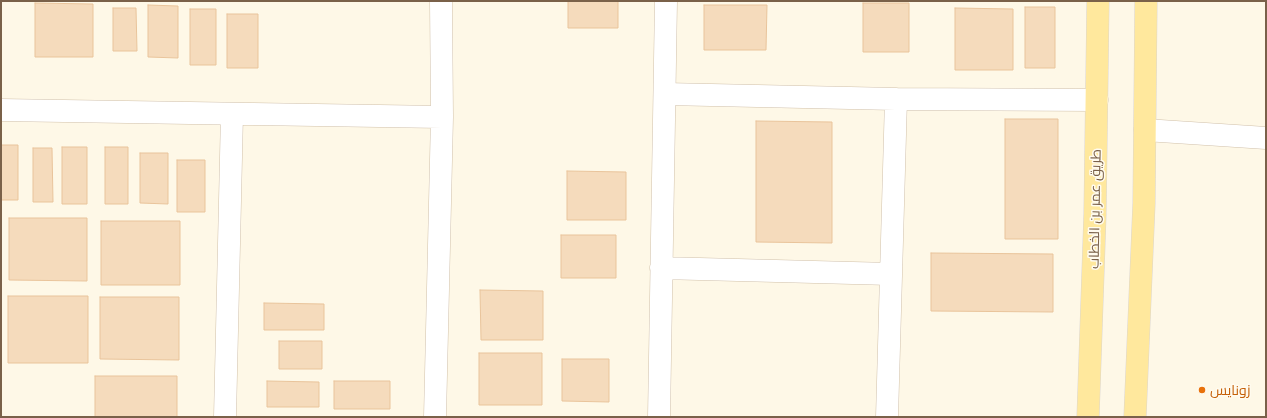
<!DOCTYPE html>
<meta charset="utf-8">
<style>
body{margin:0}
#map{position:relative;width:1267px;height:418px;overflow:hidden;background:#fef8e7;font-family:Lato,sans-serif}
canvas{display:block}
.frame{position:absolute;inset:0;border:2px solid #7a6149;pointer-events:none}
</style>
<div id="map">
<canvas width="1267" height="418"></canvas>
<div class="frame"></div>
</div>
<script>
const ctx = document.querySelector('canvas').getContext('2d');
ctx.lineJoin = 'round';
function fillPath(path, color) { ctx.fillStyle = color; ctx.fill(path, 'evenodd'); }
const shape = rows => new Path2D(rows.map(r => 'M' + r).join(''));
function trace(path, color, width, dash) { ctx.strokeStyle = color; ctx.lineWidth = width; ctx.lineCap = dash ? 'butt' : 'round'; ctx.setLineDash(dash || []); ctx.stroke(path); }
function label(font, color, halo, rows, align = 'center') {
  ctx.font = font + ' Lato,Cairo,sans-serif'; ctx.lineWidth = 3; ctx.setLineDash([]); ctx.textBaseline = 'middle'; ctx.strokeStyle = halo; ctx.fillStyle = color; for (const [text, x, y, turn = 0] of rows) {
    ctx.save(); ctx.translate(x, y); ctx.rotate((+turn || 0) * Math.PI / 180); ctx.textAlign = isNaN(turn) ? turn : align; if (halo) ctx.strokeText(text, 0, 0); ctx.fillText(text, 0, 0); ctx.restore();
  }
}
const building = shape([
 [568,1,618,1,618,28,568,28,568,1],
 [35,3,93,4,93,57,35,57,35,3],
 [863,3,909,3,909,52,863,52,863,3],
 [148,5,178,6,178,58,148,57,148,5],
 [704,5,767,5,766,50,704,50,704,5],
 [1025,7,1055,7,1055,68,1025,68,1025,7],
 [113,8,136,8,137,51,113,51,113,8],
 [955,8,1013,9,1013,70,955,70,955,8],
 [190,9,216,9,216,65,190,65,190,9],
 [227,14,258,14,258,68,227,68,227,14],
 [1005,119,1058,119,1058,239,1005,239,1005,119],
 [756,121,832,122,832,243,756,242,756,121],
 [1,145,18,145,18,200,1,200,1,145],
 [62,147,87,147,87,204,62,204,62,147],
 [105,147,128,147,128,204,105,204,105,147],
 [33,148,52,148,53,202,33,202,33,148],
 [140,153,168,153,168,204,140,203,140,153],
 [177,160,205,160,205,212,177,212,177,160],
 [567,171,626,172,626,220,567,220,567,171],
 [9,218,87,218,87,281,9,280,9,218],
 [101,221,180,221,180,285,101,285,101,221],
 [561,235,616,235,616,278,561,278,561,235],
 [931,253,1053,254,1053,312,931,311,931,253],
 [480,290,543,291,543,340,481,340,480,290],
 [8,296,88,296,88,363,8,363,8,296],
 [100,297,179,297,179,360,100,359,100,297],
 [264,303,324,304,324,330,264,330,264,303],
 [279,341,322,341,322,369,279,369,279,341],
 [479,353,542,353,542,405,479,405,479,353],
 [562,359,609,359,609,402,562,401,562,359],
 [95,376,177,376,177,417,95,417,95,376],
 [267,381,319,382,319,407,267,407,267,381],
 [334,381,390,381,390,409,334,409,334,381]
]);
fillPath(building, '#f5dbbc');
trace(building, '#e9c49b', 1);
const minor = shape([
 [665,94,896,99,1097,100],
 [1,110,442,117],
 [1145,130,1266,138],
 [661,268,891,274],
 [225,417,232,114],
 [435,417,442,117,441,1],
 [659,417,666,1],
 [887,417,896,99]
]);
const major = shape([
 [1088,417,1095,214,1098,1],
 [1135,417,1144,203,1146,1]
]);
trace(minor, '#d1c1ab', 23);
trace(major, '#dcd6d0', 23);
trace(minor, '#fff', 22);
trace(major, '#ffe89d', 22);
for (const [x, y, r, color] of [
 [1202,390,4,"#e8710a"]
]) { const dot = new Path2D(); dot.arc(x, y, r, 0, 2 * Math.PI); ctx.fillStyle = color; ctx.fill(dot); trace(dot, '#fffbef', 1.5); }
label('14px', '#7a6149', '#fffbef', [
 ["طريق عمر بن الخطاب",1095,209,-89]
]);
label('14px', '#c56008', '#fffbef', [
 ["زونايس",1210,390]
], 'left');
</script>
